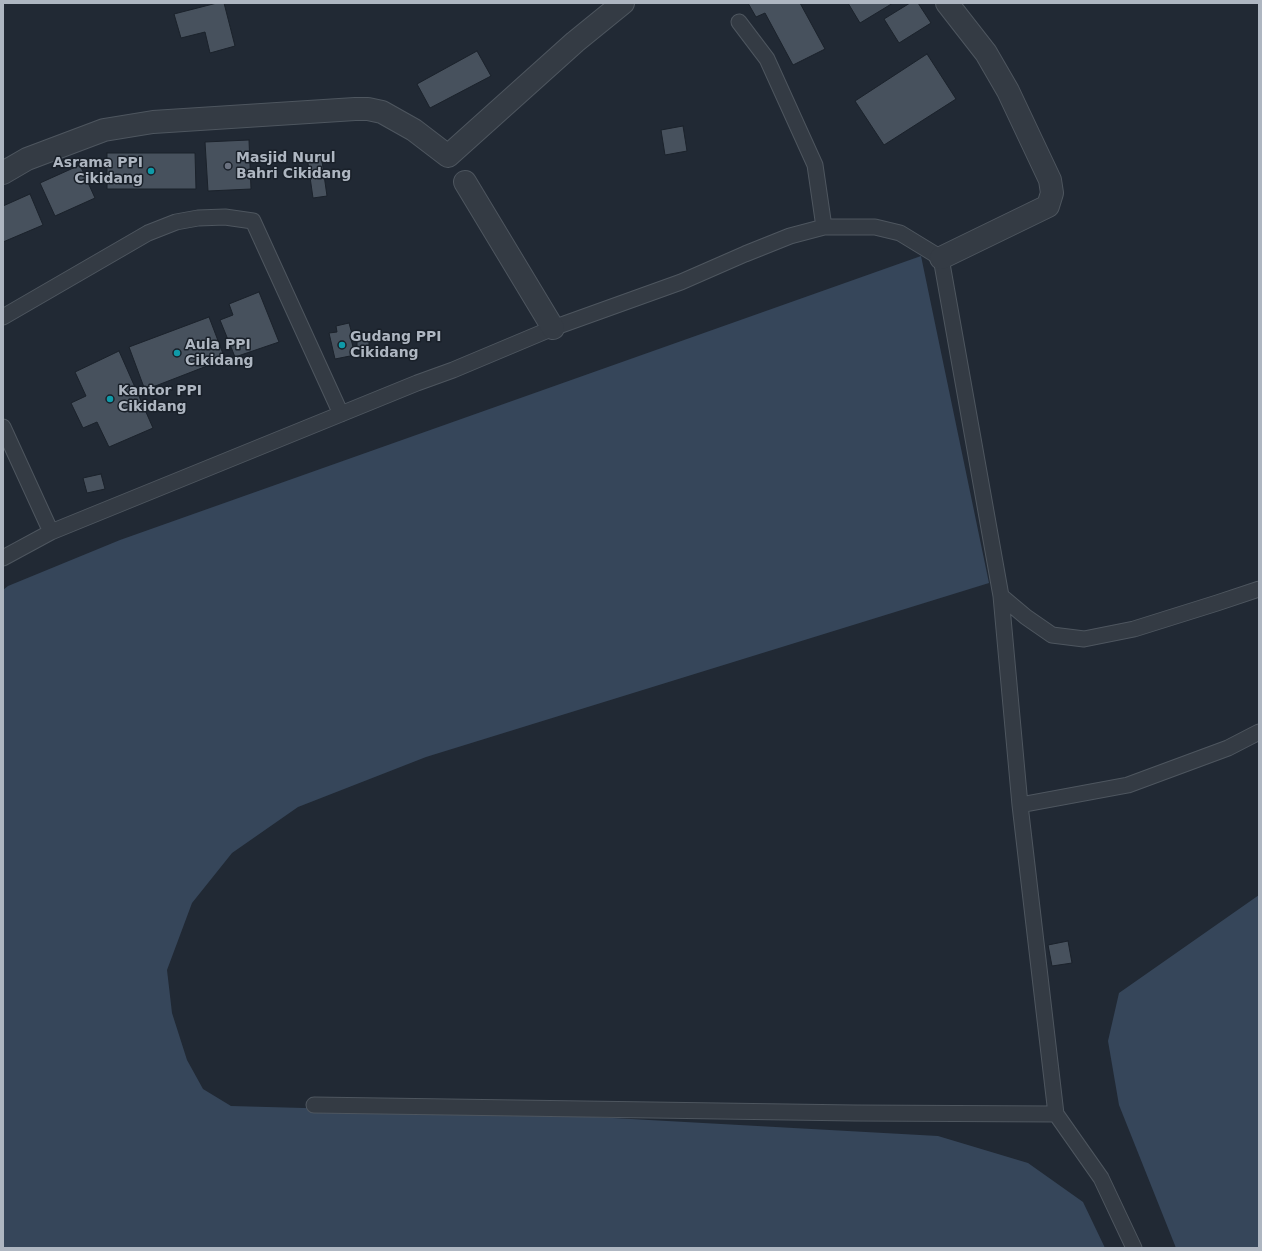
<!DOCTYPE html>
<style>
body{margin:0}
#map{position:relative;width:1262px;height:1251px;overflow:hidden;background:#212934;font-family:"DejaVu Sans",sans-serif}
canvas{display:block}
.frame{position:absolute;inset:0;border:4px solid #aeb6c1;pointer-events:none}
</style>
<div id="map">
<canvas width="1262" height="1251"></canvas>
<div class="frame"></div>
</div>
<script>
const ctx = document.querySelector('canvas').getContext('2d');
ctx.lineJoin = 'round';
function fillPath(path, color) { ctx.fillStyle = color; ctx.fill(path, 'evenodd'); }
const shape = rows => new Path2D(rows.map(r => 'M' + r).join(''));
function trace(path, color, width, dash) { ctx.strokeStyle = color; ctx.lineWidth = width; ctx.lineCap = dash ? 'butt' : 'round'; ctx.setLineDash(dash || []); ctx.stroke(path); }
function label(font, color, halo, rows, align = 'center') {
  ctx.font = font + ' "DejaVu Sans",sans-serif'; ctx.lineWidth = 3; ctx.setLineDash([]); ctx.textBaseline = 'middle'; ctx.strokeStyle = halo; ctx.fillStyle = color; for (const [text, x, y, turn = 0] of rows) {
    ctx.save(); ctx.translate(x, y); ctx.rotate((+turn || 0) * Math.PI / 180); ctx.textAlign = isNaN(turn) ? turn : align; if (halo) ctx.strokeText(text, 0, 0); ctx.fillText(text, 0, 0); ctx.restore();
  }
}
fillPath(shape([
 [921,256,989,583,426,757,298,807,232,853,192,903,167,970,172,1013,187,1060,203,1089,231,1106,559,1115,938,1136,1028,1163,1083,1202,1105,1248,3,1248,3,590,8,586,120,540],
 [1259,895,1259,1248,1176,1248,1119,1105,1108,1041,1119,993]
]), '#36465a');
const building = shape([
 [217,3,224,3,235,46,210,53,205,32,181,38,174,14,217,3],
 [748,3,800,3,825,49,793,65,765,13,756,17,748,3],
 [848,3,893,3,860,23,848,3],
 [910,3,918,3,931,23,899,43,884,19,910,3],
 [477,51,491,76,430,108,417,84,477,51],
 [927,54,956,99,884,145,855,101,927,54],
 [683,126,687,151,665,155,661,130,683,126],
 [249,140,251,189,208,191,205,142,249,140],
 [107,153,195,153,196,189,107,189,107,153],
 [321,154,327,196,313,198,307,156,321,154],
 [80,165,95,198,55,216,40,183,80,165],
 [30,194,43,225,3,242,3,206,30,194],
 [259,292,279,342,235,357,220,320,233,315,229,304,259,292],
 [209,317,225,359,145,390,129,347,209,317],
 [349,323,352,334,350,335,355,355,335,359,329,333,337,332,336,326,349,323],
 [357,338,369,338,369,350,357,350,357,338],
 [119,351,153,428,109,447,97,422,83,428,71,403,86,396,75,372,119,351],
 [101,474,105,489,87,493,83,478,101,474],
 [1068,941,1072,963,1052,966,1048,945,1068,941]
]);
fillPath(building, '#47515d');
trace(building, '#1b222b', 1);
const lane = shape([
 [739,22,767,59,815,165,824,227],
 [3,317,148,233,176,222,198,218,225,217,253,221,341,414],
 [3,427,51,532,3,558],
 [51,532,417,383,453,370,553,328,681,282,745,254,790,236,824,227,875,227,900,233,941,258,1001,596,1020,805,1056,1114,1101,1178,1134,1248],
 [1001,596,1026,617,1052,635,1084,639,1134,629,1217,603,1259,589],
 [1020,805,1128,785,1228,748,1259,732],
 [314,1105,855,1113,1056,1114]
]);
const street = shape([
 [3,173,27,159,104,130,153,122,355,109,368,109,382,112,414,130,448,156,575,42,623,3],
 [465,182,553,328],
 [941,258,1048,206,1052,193,1050,180,1008,91,986,53,947,3]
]);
trace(lane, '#4e565f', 17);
trace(street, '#4e565f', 24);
trace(lane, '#343b44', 15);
trace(street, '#343b44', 22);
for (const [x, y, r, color] of [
 [228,166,4,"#6b7280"],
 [151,171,4,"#0f9aa8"],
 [342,345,4,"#0f9aa8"],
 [177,353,4,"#0f9aa8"],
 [110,399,4,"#0f9aa8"]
]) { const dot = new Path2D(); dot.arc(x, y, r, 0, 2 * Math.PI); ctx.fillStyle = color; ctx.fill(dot); trace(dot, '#192029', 1.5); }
label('bold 14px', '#aeb6c1', '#192029', [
 ["Masjid Nurul",236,158],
 ["Bahri Cikidang",236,174],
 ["Asrama PPI",143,163,"right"],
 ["Cikidang",143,179,"right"],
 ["Gudang PPI",350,337],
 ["Cikidang",350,353],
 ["Aula PPI",185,345],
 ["Cikidang",185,361],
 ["Kantor PPI",118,391],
 ["Cikidang",118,407]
], 'left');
</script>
